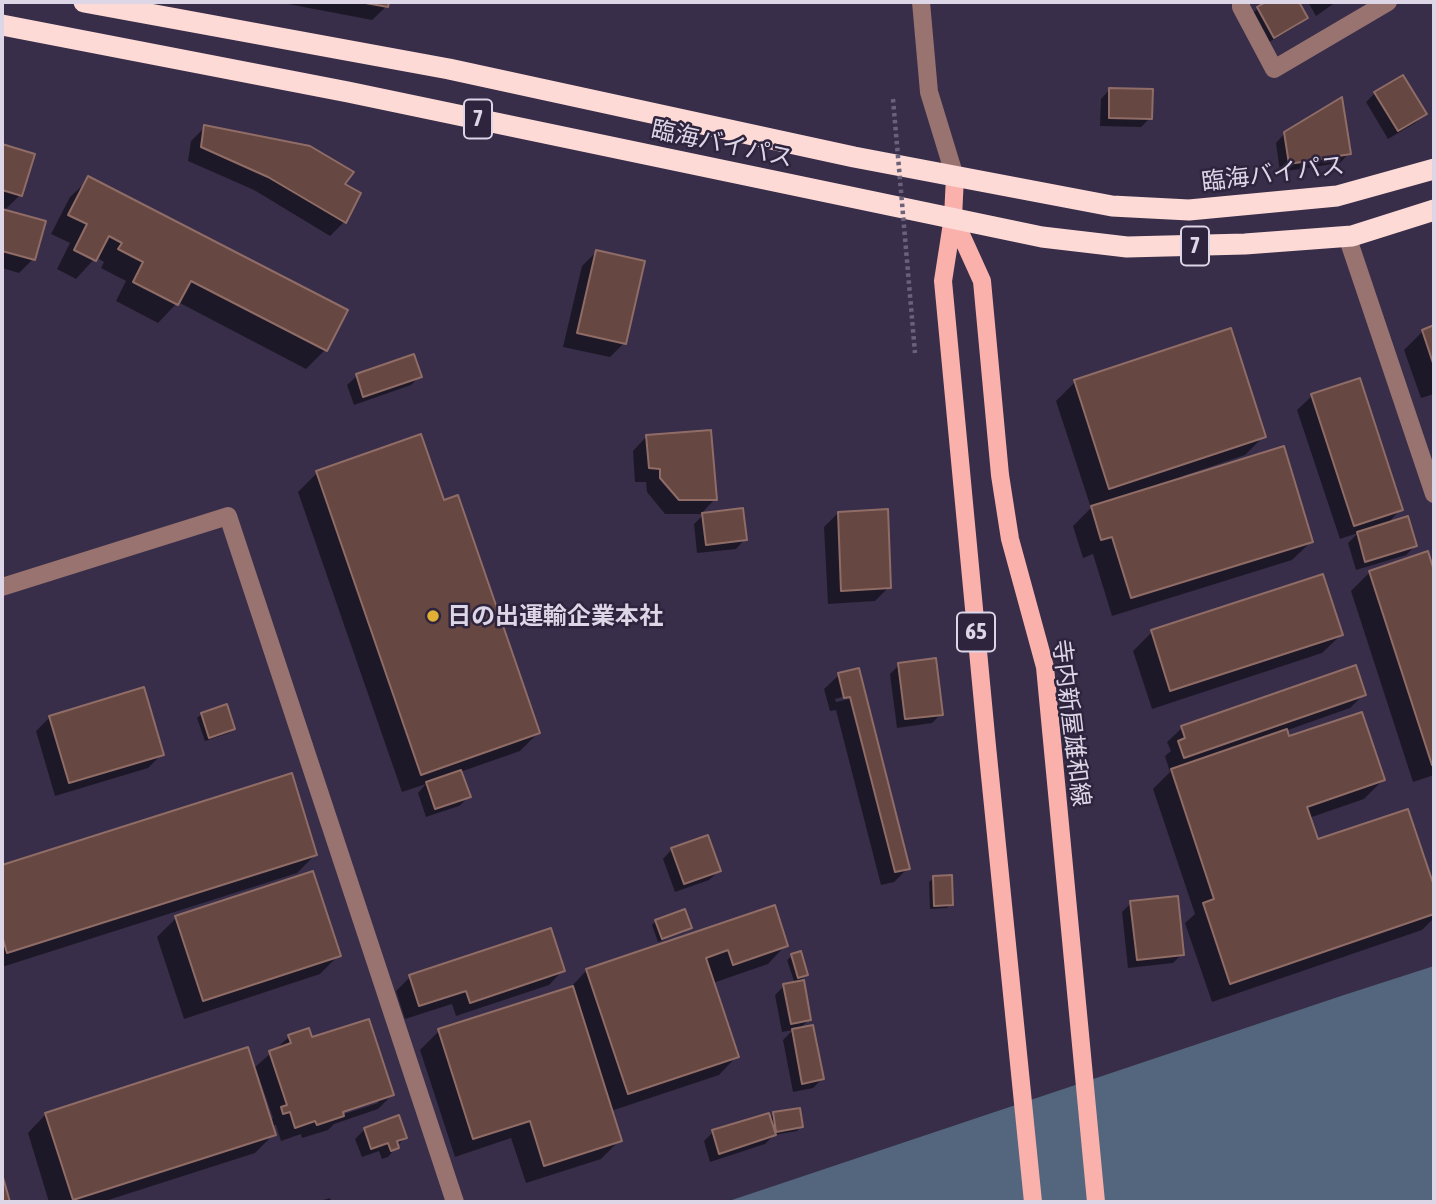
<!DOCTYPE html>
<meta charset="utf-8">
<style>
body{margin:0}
#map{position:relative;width:1436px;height:1204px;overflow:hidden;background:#382e49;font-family:"Asap Condensed",sans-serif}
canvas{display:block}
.frame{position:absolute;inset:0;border:4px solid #dcd6e7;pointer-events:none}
</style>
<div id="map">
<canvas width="1436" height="1204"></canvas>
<div class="frame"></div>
</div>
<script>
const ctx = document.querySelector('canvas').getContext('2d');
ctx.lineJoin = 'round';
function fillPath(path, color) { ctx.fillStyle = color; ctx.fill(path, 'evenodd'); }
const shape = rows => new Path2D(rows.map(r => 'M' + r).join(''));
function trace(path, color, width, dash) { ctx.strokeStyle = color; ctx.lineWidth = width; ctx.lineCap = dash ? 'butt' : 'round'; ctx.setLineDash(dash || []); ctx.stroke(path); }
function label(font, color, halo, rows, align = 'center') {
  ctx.font = font + ' "Asap Condensed","Noto Sans JP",sans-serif'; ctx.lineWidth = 5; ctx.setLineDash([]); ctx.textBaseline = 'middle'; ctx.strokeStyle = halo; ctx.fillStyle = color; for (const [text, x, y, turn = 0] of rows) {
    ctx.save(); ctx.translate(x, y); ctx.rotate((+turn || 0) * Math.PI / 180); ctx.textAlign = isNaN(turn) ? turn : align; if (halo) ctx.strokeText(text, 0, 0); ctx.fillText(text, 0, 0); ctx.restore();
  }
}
fillPath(shape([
 [1434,966,1434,1202,726,1202,1344,995]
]), '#53667e');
fillPath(shape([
 [289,2,387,2,387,6,372,20,288,4],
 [1269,2,1299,2,1306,17,1297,26,1264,45,1248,18,1258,8],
 [1308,2,1336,2,1316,16],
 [1110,89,1150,118,1141,127,1100,126,1101,99],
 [1375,93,1425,114,1415,123,1388,139,1366,102],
 [205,127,343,185,344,222,330,236,254,190,188,161,191,141],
 [1285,133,1349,153,1340,163,1280,172,1276,143],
 [2,146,32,155,20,195,4,211,33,259,19,273,2,268],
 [89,179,325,350,306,369,178,302,158,323,116,301,126,281,101,268,104,262,96,257,76,279,57,269,70,243,51,234,70,197],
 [596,252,624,343,610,357,563,347,582,266],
 [1434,327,1434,394,1421,398,1404,350,1423,331],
 [357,376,420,376,411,385,354,405,347,385],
 [1358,380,1401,509,1386,525,1415,546,1406,555,1356,570,1348,543,1358,533,1340,539,1297,410,1312,396],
 [1075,382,1264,436,1245,455,1183,476,1184,479,1311,542,1292,560,1112,616,1093,554,1083,558,1073,526,1091,508,1056,401],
 [647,436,715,499,701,514,665,514,647,492,646,482,635,482,633,451],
 [317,473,443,502,538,733,520,751,460,772,469,797,459,806,426,817,418,793,426,784,402,792,298,492],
 [838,513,889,587,875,601,828,604,824,527],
 [703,515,745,539,736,549,697,553,694,524],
 [1427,553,1434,577,1434,775,1413,782,1351,591,1370,572],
 [1152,632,1341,635,1322,653,1152,709,1133,651],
 [899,665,941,714,932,723,897,728,890,674],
 [858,670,908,868,894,882,881,885,836,710,830,711,824,689,839,675],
 [849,695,849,699,836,702,835,699],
 [1364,694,1350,708,1285,731,1288,739,1383,780,1364,799,1309,818,1317,842,1407,811,1434,891,1434,918,1422,930,1212,1002,1185,923,1195,914,1153,789,1170,772,1165,756,1171,751,1167,742,1182,728],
 [202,714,233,729,229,733,205,741,197,718],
 [50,717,162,754,148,768,55,796,36,731],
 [291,775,315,855,297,873,2,967,2,867],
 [672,849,719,871,709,880,675,892,663,859],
 [934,878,951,904,947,908,930,909,929,882],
 [1131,903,1182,954,1173,963,1128,968,1122,912],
 [774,907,786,945,768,964,713,983,737,1056,719,1075,611,1111,620,1140,601,1159,526,1183,511,1138,455,1157,420,1050,439,1031,568,990,587,970],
 [176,918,339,955,320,974,184,1019,157,937],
 [656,921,690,928,685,932,658,942,652,925],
 [792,956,806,975,798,983,809,1020,799,1029,822,1079,813,1088,793,1092,783,1040,793,1030,782,1032,775,995,784,986,795,984,787,960],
 [563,970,549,985,456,1016,452,1004,405,1019,396,991,410,977],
 [289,1037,311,1040,392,1095,378,1109,334,1124,328,1130,302,1138,301,1134,281,1141,276,1125,271,1126,274,1134,255,1153,102,1202,49,1202,28,1133,46,1114,253,1069],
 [256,1069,273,1118,270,1122,253,1070],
 [378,1099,378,1103,335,1117,334,1114],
 [774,1114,801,1127,797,1131,774,1135,765,1144,710,1162,704,1141,713,1132,769,1119],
 [365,1129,405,1137,388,1157,382,1159,379,1151,362,1157,355,1139],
 [330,1198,331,1202,317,1202]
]), '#0007');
const building = shape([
 [360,2,389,2,388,7,360,2],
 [1266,2,1299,2,1308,18,1274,38,1257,7,1266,2],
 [1403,75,1427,114,1398,131,1374,92,1403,75],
 [1109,88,1153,89,1152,119,1109,118,1109,88],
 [1342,97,1351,154,1289,164,1284,132,1342,97],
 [204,125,310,146,354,172,345,184,361,193,346,223,268,177,201,147,204,125],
 [2,144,35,154,22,196,2,190,2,144],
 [88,176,348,310,327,351,191,281,178,305,133,282,143,262,118,249,122,243,109,236,96,261,74,250,87,224,68,215,88,176],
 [2,209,46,221,35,260,2,251,2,209],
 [596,250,645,261,626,344,577,333,596,250],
 [1434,325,1434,366,1422,330,1434,325],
 [1231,328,1266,437,1109,489,1074,380,1231,328],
 [414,354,422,377,363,397,356,374,414,354],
 [1360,378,1403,510,1354,526,1311,394,1360,378],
 [711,430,717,500,679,500,660,478,660,469,649,468,646,435,711,430],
 [421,434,444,500,458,495,540,733,421,775,316,471,421,434],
 [1284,446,1313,542,1131,598,1112,537,1101,540,1091,506,1284,446],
 [743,508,747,540,706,545,702,513,743,508],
 [888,509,891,588,841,591,838,512,888,509],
 [1408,516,1417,546,1365,562,1357,532,1408,516],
 [1428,551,1434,571,1434,764,1432,765,1369,571,1428,551],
 [1323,574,1343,635,1170,691,1151,630,1323,574],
 [936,658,943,715,905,719,898,663,936,658],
 [1356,665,1366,695,1184,758,1178,741,1185,738,1181,726,1356,665],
 [859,668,910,869,895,872,850,697,844,698,838,673,859,668],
 [144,687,164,755,69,783,49,716,144,687],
 [227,704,235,729,209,738,201,713,227,704],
 [1362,712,1385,780,1307,807,1318,839,1408,809,1434,886,1434,914,1230,984,1203,903,1214,899,1171,769,1287,729,1289,736,1362,712],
 [461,770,471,797,435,809,426,782,461,770],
 [292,773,317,855,7,953,2,936,2,865,292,773],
 [708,835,721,871,684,884,671,848,708,835],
 [313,871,341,956,203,1001,175,916,313,871],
 [952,875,953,905,934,906,933,876,952,875],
 [1178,896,1184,955,1137,960,1130,901,1178,896],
 [775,905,788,946,733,965,728,950,706,958,739,1057,628,1094,586,969,775,905],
 [685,909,692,928,662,939,655,920,685,909],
 [551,928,565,971,470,1003,466,991,419,1006,409,975,551,928],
 [801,951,808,975,798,978,791,954,801,951],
 [804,980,811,1020,791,1024,783,984,804,980],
 [573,986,622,1141,544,1166,530,1121,473,1139,438,1029,573,986],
 [369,1019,394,1095,343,1112,344,1116,317,1125,315,1121,295,1128,290,1112,283,1114,281,1107,287,1105,269,1051,291,1043,288,1035,309,1028,312,1037,369,1019],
 [813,1025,824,1079,802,1084,792,1029,813,1025],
 [248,1047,276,1135,73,1200,45,1113,248,1047],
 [800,1108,803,1127,776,1132,773,1112,800,1108],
 [769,1113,776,1135,719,1154,712,1130,769,1113],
 [399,1115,407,1138,397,1141,399,1148,391,1151,388,1143,371,1149,364,1128,399,1115],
 [2,1174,10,1202,2,1202,2,1174]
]);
fillPath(building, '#664742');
trace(building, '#906c66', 2);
trace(shape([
 [921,2,929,92,955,177],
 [1241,2,1241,7,1274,69,1388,2],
 [1347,236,1434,494],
 [2,587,228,516,455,1202]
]), '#987370', 18);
trace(shape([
 [955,177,953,217,943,281,987,746,1033,1202],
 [953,217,982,281,1000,475,1010,539,1045,667,1096,1202]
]), '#fbb1ab', 18);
trace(shape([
 [84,2,449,69,854,157,1112,206,1189,210,1337,196,1434,169],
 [2,25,348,92,1042,237,1127,247,1245,244,1352,236,1434,210]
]), '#fedad6', 21);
trace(shape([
 [893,99,915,353]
]), '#6a627a', 4.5, [3.5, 3.5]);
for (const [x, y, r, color] of [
 [433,616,7,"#dfb034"]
]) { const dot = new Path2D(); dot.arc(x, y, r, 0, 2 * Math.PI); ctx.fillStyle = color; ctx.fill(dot); trace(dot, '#2e243e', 2.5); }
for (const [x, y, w] of [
 [478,119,28],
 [1195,246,28],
 [976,632,38]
]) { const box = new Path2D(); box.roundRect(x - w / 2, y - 19.5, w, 39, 5); ctx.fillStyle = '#2e243e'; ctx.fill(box); trace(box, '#dcd6e7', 2); }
label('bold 23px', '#dcd6e7', null, [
 ["7",478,119],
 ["7",1195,246],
 ["65",976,632]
]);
label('24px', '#dcd6e7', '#2e243e', [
 ["臨海バイパス",722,144,12],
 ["臨海バイパス",1273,174,-7],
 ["寺内新屋雄和線",1071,723,83]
]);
label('bold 24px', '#dcd6e7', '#2e243e', [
 ["日の出運輸企業本社",447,616]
], 'left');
</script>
